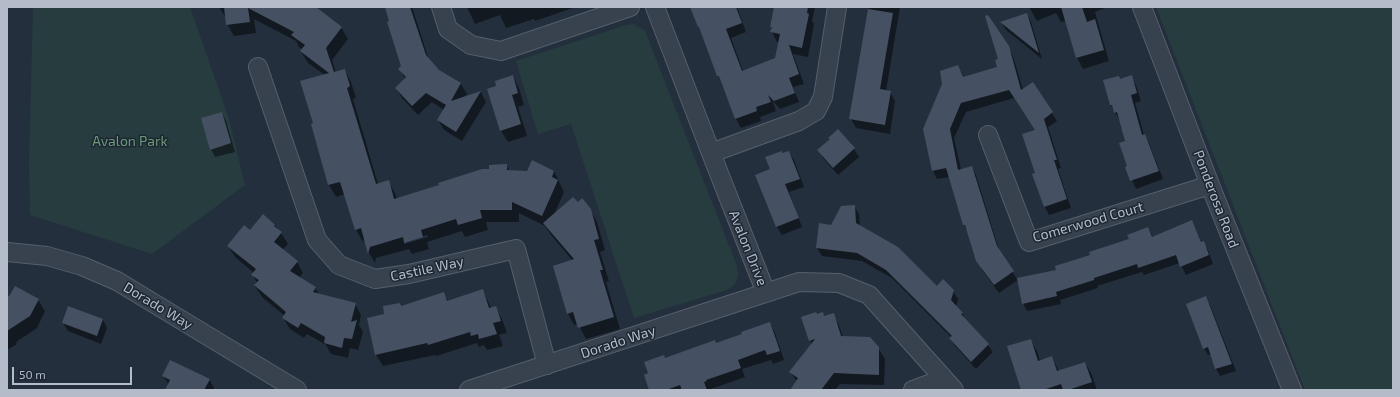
<!DOCTYPE html>
<style>
body{margin:0}
#map{position:relative;width:1400px;height:397px;overflow:hidden;background:#242f3e;font-family:"Exo 2",sans-serif}
canvas{display:block}
.frame{position:absolute;inset:0;border:8px solid #b4bcc9;pointer-events:none}
.scale{position:absolute;left:12px;top:367px;width:120px;height:18px;box-sizing:border-box;border:2px solid #b4bcc9;border-top:0;padding-left:5px;font-size:12px;line-height:14px;white-space:nowrap;color:#b4bcc9;-webkit-text-stroke:3px #1d2633;paint-order:stroke}
</style>
<div id="map">
<canvas width="1400" height="397"></canvas>
<div class="frame"></div>
<div class="scale">50 m</div>
</div>
<script>
const ctx = document.querySelector('canvas').getContext('2d');
ctx.lineJoin = 'round';
function fillPath(path, color) { ctx.fillStyle = color; ctx.fill(path, 'evenodd'); }
const shape = rows => new Path2D(rows.map(r => 'M' + r).join(''));
function trace(path, color, width, dash) { ctx.strokeStyle = color; ctx.lineWidth = width; ctx.lineCap = dash ? 'butt' : 'round'; ctx.setLineDash(dash || []); ctx.stroke(path); }
function label(font, color, halo, rows, align = 'center') {
  ctx.font = font + ' "Exo 2",sans-serif'; ctx.lineWidth = 3; ctx.setLineDash([]); ctx.textBaseline = 'middle'; ctx.strokeStyle = halo; ctx.fillStyle = color; for (const [text, x, y, turn = 0] of rows) {
    ctx.save(); ctx.translate(x, y); ctx.rotate((+turn || 0) * Math.PI / 180); ctx.textAlign = isNaN(turn) ? turn : align; if (halo) ctx.strokeText(text, 0, 0); ctx.fillText(text, 0, 0); ctx.restore();
  }
}
fillPath(shape([
 [33,7,190,7,229,119,245,185,152,254,30,215,29,162],
 [1156,7,1393,7,1393,390,1305,390],
 [634,24,645,31,737,266,738,275,735,284,727,290,634,318,571,124,538,134,516,61,626,25]
]), '#263c3f');
fillPath(shape([
 [219,7,314,7,341,27,348,39,332,60,336,73,345,70,351,82,356,98,353,99,378,184,388,181,395,193,397,199,506,165,510,171,554,171,564,192,554,215,578,203,590,209,597,222,605,250,600,252,609,281,606,282,620,329,586,339,578,324,574,325,568,314,573,261,551,235,545,226,519,213,519,222,486,222,488,230,465,237,462,231,427,242,429,249,412,254,409,249,376,258,375,263,369,253,365,240,362,241,356,229,345,194,336,197,329,185,312,124,314,124,325,75,308,63,301,52,303,50,299,47,296,41,254,19,256,33,234,36,227,24,226,18],
 [427,235,428,237,404,244,404,242],
 [386,7,412,7,429,60,439,71,461,84,467,94,464,97,481,92,486,102,462,141,444,130,438,120,444,110,432,102,418,115,402,98,396,88,405,79,400,69,403,66],
 [467,7,576,7,535,21,534,19,506,28,500,15,475,24],
 [692,7,737,7,746,32,731,38,743,71,776,59,779,42,777,42,772,32,772,29,771,27,788,7,815,7,812,21,814,24,808,57,793,54,804,84,793,87,799,102,780,109,772,100,776,111,760,117,761,121,741,128,736,119],
 [869,7,900,7,886,91,890,92,895,101,890,134,856,128,851,119],
 [1029,7,1104,7,1105,8,1095,12,1109,61,1083,69,1077,58,1066,21,1061,22,1056,13,1037,21],
 [1027,14,1031,22,1042,59,1006,30,1001,22],
 [1008,47,1013,56,1023,90,1033,84,1057,121,1048,127,1061,168,1058,169,1071,208,1049,215,1045,207,1036,173,1036,131,1014,98,966,112,954,138,961,170,972,167,976,175,1000,253,1017,279,1057,271,1130,240,1148,228,1153,237,1192,221,1202,243,1203,242,1208,250,1213,264,1186,275,1180,263,1144,275,1142,272,1097,286,1098,288,1060,300,1061,304,1027,311,1023,303,1018,280,999,293,982,270,969,234,964,225,950,177,937,179,933,171,924,130,958,66,964,78,999,68,999,60],
 [513,76,519,88,524,105,518,107,527,136,508,142,501,131,498,87],
 [1131,77,1136,85,1141,101,1135,103,1144,135,1149,143,1163,179,1136,189,1126,167,1129,166,1127,142,1120,121,1111,105,1104,81,1120,80],
 [222,113,226,121,235,152,215,157,211,149],
 [854,149,859,157,838,175,823,158,819,150],
 [789,152,794,160,804,187,789,192,802,227,782,235,777,227,756,175,771,170,782,154],
 [854,206,859,214,860,226,937,287,953,291,958,299,956,307,962,313,966,321,988,345,993,352,976,369,955,346,950,338,951,337,892,278,862,261,822,256,817,248,832,226],
 [275,225,281,233,288,244,282,250,297,262,303,273,299,278,315,288,319,294,355,304,361,315,359,325,363,332,358,350,350,348,348,358,331,354,326,345,307,334,304,338,290,329,283,318,285,316,262,297,255,286,257,283,253,275,254,273,235,257,228,246,250,232],
 [483,290,491,308,495,307,502,319,507,333,499,335,503,346,487,350,484,345,479,347,477,343,436,356,435,355,383,366,376,355,386,315,401,306,443,293,448,301],
 [11,295,38,300,45,311,37,328,16,342,17,344,7,350,7,298],
 [1206,298,1210,305,1236,371,1220,376,1216,369,1211,354,1208,355,1204,348],
 [833,314,839,325,843,337,878,348,885,359,884,385,840,384,835,390,795,390,797,382,791,372,812,344,810,340,817,315,825,317],
 [103,320,107,328,101,344,68,331,63,323],
 [770,323,775,333,784,360,773,364,771,360,742,369,745,377,711,389,711,390,650,390,649,374,665,359,743,335],
 [1030,340,1037,351,1040,361,1052,357,1059,371,1085,363,1092,375,1097,390,1022,390],
 [163,376,209,379,215,390,166,390,169,385]
]), '#0007');
fillPath(shape([
 [224,7,316,7,342,27,326,48,334,72,345,69,350,86,347,88,376,184,389,180,394,199,439,185,438,183,482,169,489,169,489,165,507,164,507,170,527,171,532,160,554,171,552,177,558,180,542,216,512,202,512,210,480,210,482,218,458,225,456,219,421,230,423,237,404,243,403,237,370,247,368,254,361,228,355,230,340,182,328,185,311,124,313,123,300,81,329,73,300,51,305,45,291,35,294,32,248,8,250,22,226,25],
 [385,7,410,7,426,55,439,70,461,83,451,101,481,91,456,132,437,120,446,105,426,93,412,106,395,88,406,77,398,69,401,66,387,22,389,21],
 [690,7,736,7,742,23,726,29,742,71,775,58,780,34,770,32,772,27,770,27,774,7,808,7,807,13,809,14,802,48,789,45,799,74,789,78,795,93,774,101,768,95,771,102,756,107,757,111,735,119,719,76,717,76,699,27,698,27],
 [1061,7,1082,7,1087,22,1095,19,1104,50,1076,58],
 [868,9,893,13,880,89,891,91,885,125,849,119],
 [1027,13,1039,53,1000,22],
 [988,15,1009,46,1021,90,1033,82,1053,112,1044,119,1057,160,1054,160,1067,199,1044,207,1032,174,1035,173,1022,134,1035,130,1009,90,961,103,950,129,958,170,972,166,997,246,1014,271,994,285,976,261,965,225,963,225,946,168,932,171,923,129,942,84,940,71,958,65,963,77,997,67,995,60,998,59,985,16],
 [513,75,518,93,512,95,521,124,500,131,487,89,496,86,495,81],
 [1132,75,1137,93,1131,95,1142,135,1145,134,1159,171,1130,181,1125,167,1127,166,1119,143,1125,141,1117,112,1114,113,1112,105,1110,105,1103,80,1119,76,1120,79],
 [222,112,231,143,210,150,201,118],
 [838,129,855,148,833,168,817,150,830,139,828,138],
 [782,151,782,153,789,151,800,179,785,184,799,218,776,227,755,175,770,169,765,157],
 [573,197,578,202,582,198,591,209,599,239,594,240,603,270,600,270,614,317,578,328,573,312,567,314,553,266,574,259,543,223],
 [855,205,856,223,898,247,937,286,943,279,954,290,951,300,963,313,961,314,989,344,971,362,949,338,952,336,886,270,857,253,816,248,819,223,831,225,841,206],
 [263,214,275,225,274,226,282,232,274,242,298,261,290,271,316,287,313,292,356,303,351,322,357,320,352,339,344,338,342,348,324,343,325,337,301,323,298,328,282,318,286,312,254,285,259,280,251,275,256,269,227,246,244,225,250,230],
 [1192,220,1201,242,1204,241,1209,255,1180,267,1176,255,1138,268,1137,264,1094,278,1094,280,1056,292,1057,296,1022,304,1017,278,1056,270,1055,266,1090,255,1089,252,1129,239,1127,235,1148,227,1152,237],
 [15,286,39,299,30,316,7,331,7,297,10,295],
 [483,289,489,308,496,306,501,321,493,323,497,334,479,339,478,334,471,336,470,332,428,345,427,343,375,355,367,318,384,314,383,306,400,303,401,306,444,292,447,301],
 [1206,296,1232,364,1215,369,1208,347,1203,349,1186,304],
 [68,306,103,319,97,336,62,323],
 [816,312,817,314,823,312,824,316,834,313,841,336,870,337,879,347,879,375,834,373,821,390,790,390,798,378,789,372,815,339,809,341,801,317],
 [770,322,780,351,767,355,765,350,738,360,741,368,706,380,707,381,704,382,707,390,682,390,680,385,666,390,649,390,644,375,648,373,644,362,664,355,665,358,715,340,716,343,742,334,741,332],
 [1031,339,1038,361,1052,356,1057,371,1085,362,1092,382,1068,390,1063,390,1061,384,1043,390,1021,390,1007,346],
 [170,360,210,379,204,390,165,390,170,380,162,376]
]), '#455162');
const minor = shape([
 [441,7,448,29,471,45,501,51,630,7],
 [655,7,711,153,766,293],
 [1142,7,1210,185,1292,390],
 [258,67,317,240,339,265,375,279,409,274,516,249,547,365],
 [988,135,1029,242,1210,185],
 [711,153,799,121,816,111,823,97,837,7],
 [7,252,47,256,82,266,117,281,297,390],
 [469,390,799,282,839,283,869,295,954,390],
 [913,390,943,379]
]);
trace(minor, '#565f6c', 20);
trace(minor, '#38414e', 18);
label('14px', '#6b9a76', '#1d2633', [
 ["Avalon Park",130,141]
]);
label('14px', '#b4bcc9', '#1d2633', [
 ["Ponderosa Road",1216,199,69],
 ["Comerwood Court",1088,222,-16],
 ["Avalon Drive",748,248,68],
 ["Castile Way",427,269,-12],
 ["Dorado Way",158,306,31],
 ["Dorado Way",618,342,-18]
]);
</script>
